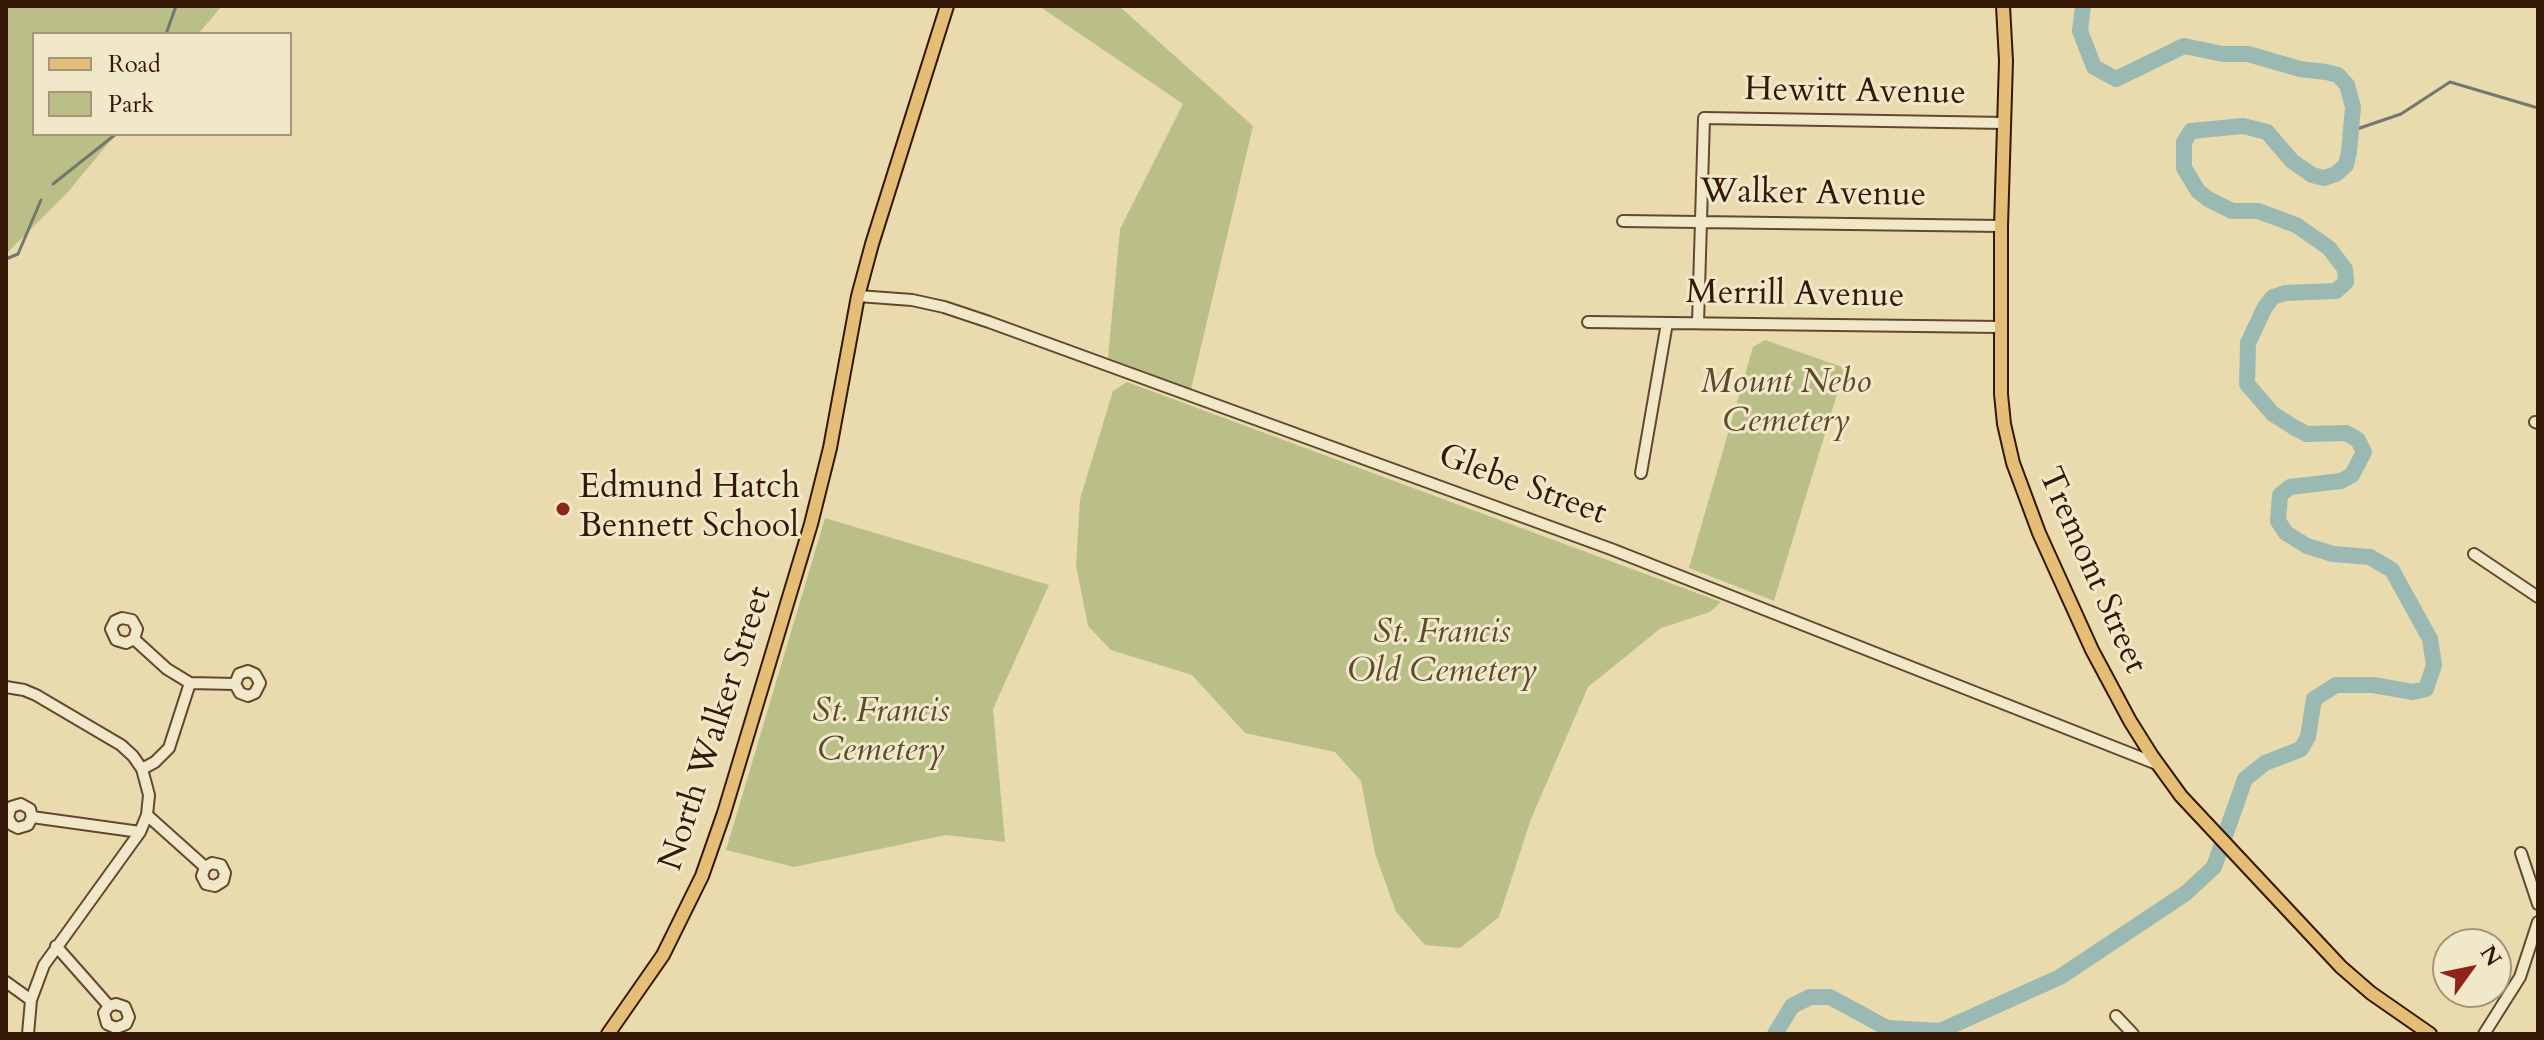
<!DOCTYPE html>
<style>
body{margin:0}
#map{position:relative;width:2544px;height:1040px;overflow:hidden;background:#e9dbae;font-family:Cardo,serif}
canvas{display:block}
.frame{position:absolute;inset:0;border:8px solid #351705;pointer-events:none}
.legend{position:absolute;left:32px;top:32px;width:260px;height:104px;box-sizing:border-box;background:#f1e8ca;border:2px solid #a6947b;margin:0;padding:10px 14px;list-style:none;font-size:24px;color:#351705}
.legend li{display:flex;align-items:center;gap:16px;height:40px}
.legend b{width:40px;border:2px solid #a6947b}
.north{position:absolute;left:2432px;top:928px;width:80px;height:80px;box-sizing:border-box;background:#f1e8ca;border:2px solid #a6947b;border-radius:50%;rotate:57deg;font-size:22px;font-weight:700;line-height:32px;text-align:center;color:#351705}
.north::after{content:'';display:block;margin:auto;width:28px;height:36px;background:#8f2418;clip-path:polygon(50% 0,100% 100%,50% 72%,0 100%)}
</style>
<div id="map">
<canvas width="2544" height="1040"></canvas>
<div class="frame"></div>
<ul class="legend">
<li><b style="height:10px;background:#e4be77"></b>Road</li>
<li><b style="height:22px;background:#babf88"></b>Park</li>
</ul>
<div class="north">N</div>
</div>
<script>
const ctx = document.querySelector('canvas').getContext('2d');
ctx.lineJoin = 'round';
function fillPath(path, color) { ctx.fillStyle = color; ctx.fill(path, 'evenodd'); }
const shape = rows => new Path2D(rows.map(r => 'M' + r).join(''));
function trace(path, color, width, dash) { ctx.strokeStyle = color; ctx.lineWidth = width; ctx.lineCap = dash ? 'butt' : 'round'; ctx.setLineDash(dash || []); ctx.stroke(path); }
function label(font, color, halo, rows, align = 'center') {
  ctx.font = font + ' Cardo,serif'; ctx.lineWidth = 6; ctx.setLineDash([]); ctx.textBaseline = 'middle'; ctx.strokeStyle = halo; ctx.fillStyle = color; for (const [text, x, y, turn = 0] of rows) {
    ctx.save(); ctx.translate(x, y); ctx.rotate((+turn || 0) * Math.PI / 180); ctx.textAlign = isNaN(turn) ? turn : align; if (halo) ctx.strokeText(text, 0, 0); ctx.fillText(text, 0, 0); ctx.restore();
  }
}
fillPath(shape([
 [6,6,222,6,198,34,34,34,34,134,116,134,68,192,6,254],
 [1039,6,1119,6,1253,126,1191,389,1108,358,1120,229,1183,104],
 [1765,340,1845,368,1774,601,1689,568,1753,347],
 [1127,382,1721,602,1710,612,1661,628,1588,687,1531,819,1499,917,1460,948,1425,945,1396,912,1375,853,1361,781,1335,752,1245,733,1192,675,1111,650,1088,626,1076,566,1080,499,1113,391],
 [825,518,1049,585,993,709,1005,842,946,835,794,867,726,850]
]), '#babf88');
trace(shape([
 [166,34,176,6],
 [2351,131,2401,114,2450,82,2538,108],
 [53,184,116,134],
 [6,259,18,254,41,200]
]), '#72786d', 3);
trace(shape([
 [1775,1034,1792,1006,1810,997,1830,997,1887,1028,1940,1031,2060,977,2186,893,2214,867,2245,779,2265,763,2301,749,2308,737,2314,699,2336,685,2373,685,2413,692,2426,689,2434,665,2430,639,2392,570,2370,557,2333,554,2307,546,2286,533,2278,521,2280,495,2290,487,2341,481,2352,475,2364,452,2358,440,2346,433,2307,434,2295,428,2273,414,2247,384,2248,343,2265,307,2273,297,2285,293,2336,291,2346,282,2345,269,2329,248,2296,225,2258,211,2232,211,2208,199,2198,191,2184,168,2184,142,2191,131,2243,126,2267,132,2292,161,2312,175,2324,178,2336,174,2346,165,2349,152,2353,107,2347,85,2338,75,2326,72,2300,69,2248,54,2223,54,2184,46,2116,79,2094,67,2080,31,2083,6]
]), '#9ab9b3', 16);
const minor = shape([
 [1623,221,2001,226],
 [858,296,912,300,944,307,989,322,1611,549,2157,764],
 [1588,322,2000,327],
 [1698,323,1704,118,2005,123],
 [2535,422,2538,423],
 [1641,473,1667,323],
 [2474,554,2538,597],
 [134,639,137,629,132,620,122,618,115,621,111,629,116,640,126,643,134,639,167,669,190,683,235,684,239,674,248,671,255,674,260,683,255,693,248,696,240,693,235,684],
 [6,687,24,690,36,695,121,745,133,756,142,769,149,795,147,815,140,832,44,965,31,1000,28,1034],
 [142,769,155,762,169,748,190,683],
 [147,815,205,867,202,876,206,884,215,886,223,881,225,873,221,865,212,863,205,867],
 [32,817,28,825,18,828,12,825,8,817,11,807,21,804,30,809,32,817,140,832],
 [2521,853,2538,904],
 [56,946,109,1006,104,1013,107,1024,116,1028,126,1024,129,1017,125,1007,116,1004,109,1006],
 [6,982,31,1000],
 [2116,1016,2133,1034],
 [2484,1034,2520,977,2538,922]
]);
const major = shape([
 [2003,6,2006,61,2001,226,2001,394,2004,424,2013,463,2039,533,2092,650,2130,721,2152,756,2181,796,2341,967,2371,993,2430,1034],
 [608,1034,663,955,702,876,724,813,811,524,830,448,858,296,872,244,947,6]
]);
trace(minor, '#62482f', 14);
trace(major, '#351705', 16);
trace(minor, '#f1e8ca', 10);
trace(major, '#e4be77', 12);
for (const [x, y, r, color] of [
 [563,509,8,"#8f2418"]
]) { const dot = new Path2D(); dot.arc(x, y, r, 0, 2 * Math.PI); ctx.fillStyle = color; ctx.fill(dot); trace(dot, '#f1e8ca', 3); }
label('34px', '#351705', '#f1e8ca', [
 ["Hewitt Avenue",1855,93,1],
 ["Walker Avenue",1813,195,1],
 ["Merrill Avenue",1795,296,1],
 ["Glebe Street",1522,486,20],
 ["Tremont Street",2091,571,66],
 ["North Walker Street",717,729,-72]
]);
label('italic 34px', '#5d492c', '#f1e8ca', [
 ["Mount Nebo",1786,384],
 ["Cemetery",1786,423],
 ["St. Francis",1442,634],
 ["Old Cemetery",1442,673],
 ["St. Francis",881,713],
 ["Cemetery",881,752]
]);
label('34px', '#351705', '#f1e8ca', [
 ["Edmund Hatch",579,489],
 ["Bennett School",579,528]
], 'left');
</script>
